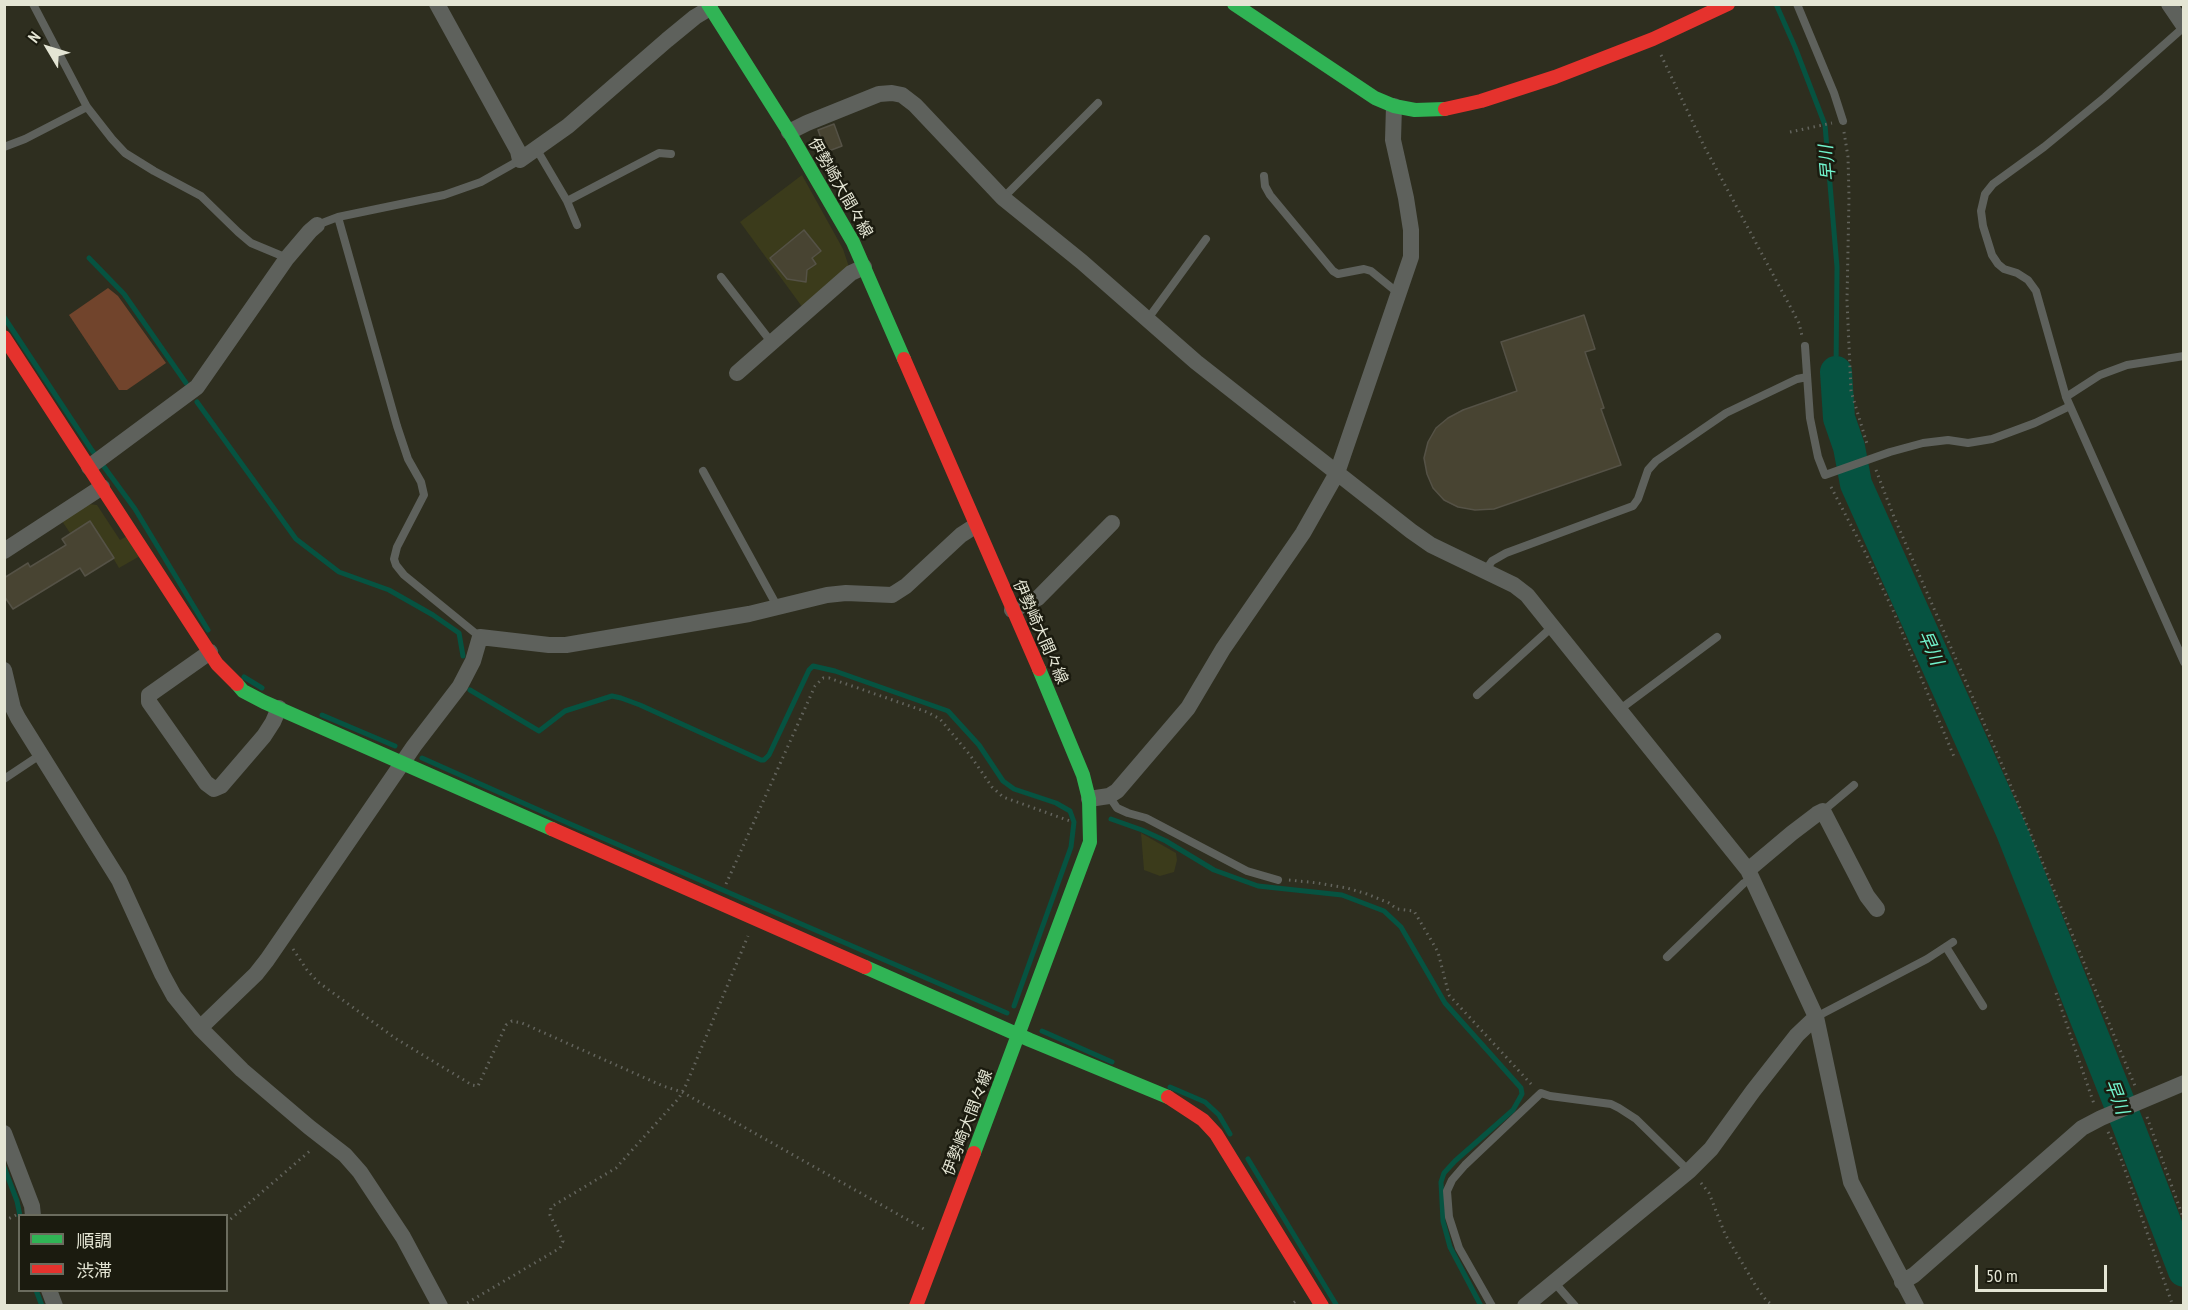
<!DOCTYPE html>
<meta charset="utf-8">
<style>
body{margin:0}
#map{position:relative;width:2188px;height:1310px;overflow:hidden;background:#2e2e1f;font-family:"PT Sans Narrow","Noto Sans JP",sans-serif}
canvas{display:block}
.frame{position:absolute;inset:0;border:6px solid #e4e5d4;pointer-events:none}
.legend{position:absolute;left:18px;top:1214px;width:210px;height:78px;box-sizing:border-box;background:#1b1b0f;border:2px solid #6b6c5e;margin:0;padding:8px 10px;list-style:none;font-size:18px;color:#e4e5d4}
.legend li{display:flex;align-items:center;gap:12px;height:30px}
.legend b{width:30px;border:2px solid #6b6c5e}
.north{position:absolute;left:18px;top:18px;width:60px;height:60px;-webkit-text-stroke:4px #1b1b0f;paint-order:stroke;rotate:308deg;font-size:16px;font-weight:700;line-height:24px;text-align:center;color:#e4e5d4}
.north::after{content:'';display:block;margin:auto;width:21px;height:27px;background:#e4e5d4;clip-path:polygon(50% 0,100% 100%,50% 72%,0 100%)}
.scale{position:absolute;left:1975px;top:1265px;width:132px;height:27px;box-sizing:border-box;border:3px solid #e4e5d4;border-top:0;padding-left:8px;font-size:18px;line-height:21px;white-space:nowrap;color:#e4e5d4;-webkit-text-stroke:4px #1b1b0f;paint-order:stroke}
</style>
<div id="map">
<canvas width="2188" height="1310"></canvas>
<div class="frame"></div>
<ul class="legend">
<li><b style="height:8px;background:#30b455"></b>順調</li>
<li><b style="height:8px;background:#e5322d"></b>渋滞</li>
</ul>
<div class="north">N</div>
<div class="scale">50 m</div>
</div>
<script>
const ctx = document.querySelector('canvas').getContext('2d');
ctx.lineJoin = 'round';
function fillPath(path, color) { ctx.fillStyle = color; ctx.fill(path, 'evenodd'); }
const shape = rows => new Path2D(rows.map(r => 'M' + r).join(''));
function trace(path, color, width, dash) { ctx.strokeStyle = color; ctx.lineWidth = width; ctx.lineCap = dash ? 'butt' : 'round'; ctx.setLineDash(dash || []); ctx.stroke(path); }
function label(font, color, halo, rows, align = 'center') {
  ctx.font = font + ' "PT Sans Narrow","Noto Sans JP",sans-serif'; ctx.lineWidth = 5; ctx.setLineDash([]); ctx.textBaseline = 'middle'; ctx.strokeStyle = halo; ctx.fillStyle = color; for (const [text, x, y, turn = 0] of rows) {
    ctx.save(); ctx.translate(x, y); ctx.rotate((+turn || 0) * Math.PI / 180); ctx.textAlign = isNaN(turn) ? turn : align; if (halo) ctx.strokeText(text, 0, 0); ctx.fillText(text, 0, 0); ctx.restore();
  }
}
fillPath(shape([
 [802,175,843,249,849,267,803,308,740,222],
 [88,504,97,505,120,540,127,536,140,556,119,568,109,551,81,527,70,533,62,521],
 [1141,833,1176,853,1177,860,1174,872,1160,876,1144,870]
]), '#3b3b1b');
fillPath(shape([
 [108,288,118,296,166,363,127,390,119,390,69,315]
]), '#71442c');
trace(shape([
 [1776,4,1795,47,1825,125,1837,267,1836,372],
 [89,258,124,294,186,383],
 [4,317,91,449,135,509,208,630],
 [197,402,296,539,339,572,389,590,433,615,459,633,463,656],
 [244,677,262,688],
 [470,690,539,731,565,711,612,696,621,698,640,705,761,760,764,760,769,755,809,670,813,666,835,671,948,711,979,745,1003,781,1014,789,1056,803,1070,811,1074,822,1071,847,1014,1006],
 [322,715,395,746],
 [422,758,568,823,1007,1013],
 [1111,819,1142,830,1166,841,1214,870,1258,886,1342,895,1384,911,1401,927,1445,1003,1521,1088,1522,1094,1513,1110,1455,1161,1444,1173,1441,1182,1443,1221,1450,1247,1481,1306],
 [1042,1031,1112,1062],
 [1170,1087,1205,1102,1219,1115,1230,1134],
 [1248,1159,1337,1306],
 [4,1167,17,1201,20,1216],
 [36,1290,42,1306]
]), '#065341', 5);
trace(shape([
 [1836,372,1839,418,1849,447,1856,484,2012,832,2128,1125,2184,1271]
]), '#065341', 32);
const building = shape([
 [834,124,842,146,826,152,818,130,834,124],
 [804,230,821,251,812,258,816,264,807,270,806,282,787,279,770,258,804,230],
 [1584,315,1595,349,1585,352,1604,408,1601,409,1621,465,1494,509,1475,510,1458,507,1444,500,1433,488,1427,474,1424,458,1428,442,1436,428,1448,418,1463,410,1517,391,1501,342,1584,315],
 [90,521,114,558,85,576,80,568,13,609,4,596,4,578,28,563,30,567,66,545,62,539,90,521]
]);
fillPath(building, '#484432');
trace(building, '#555246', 1.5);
trace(shape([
 [1661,55,1704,146,1799,323,1802,336],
 [1790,132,1832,123],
 [1844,132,1848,157,1849,197,1847,301,1851,391,1868,447],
 [1876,470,1894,517,2003,767,2135,1086],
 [1831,487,1865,552,1892,608,1955,759],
 [1289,880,1318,883,1347,888,1367,894,1389,903,1397,909,1414,911,1438,952,1449,995,1531,1084],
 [726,884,815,686,823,678,829,678,927,712,940,719,970,755,992,787,1003,797,1070,821],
 [293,949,307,970,318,982,395,1038,472,1085,478,1086,506,1025,512,1021,522,1023,663,1086,682,1092,924,1229],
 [2056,993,2094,1104],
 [2147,1117,2184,1220],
 [2108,1132,2120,1156,2173,1306],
 [1701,1183,1709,1193,1725,1234,1757,1288,1766,1300,1773,1306],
 [4,1221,16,1215],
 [226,1223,311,1150],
 [462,1306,560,1248,563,1241,550,1215,551,1207,616,1168,679,1098,686,1085,748,936],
 [1289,1306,1296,1301]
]), '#63645d', 3, [1.5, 4.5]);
trace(shape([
 [33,4,87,107,112,139,125,153,154,171,201,196,238,232,251,243,287,258],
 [1797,4,1834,93,1843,121],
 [2184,27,2105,97,2044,147,1993,184,1985,194,1981,211,1983,226,1992,255,1998,264,2004,269,2017,273,2028,280,2036,291,2066,397,2184,662],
 [4,147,25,139,87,107],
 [537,150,567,201,577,225],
 [1264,176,1265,186,1270,195,1333,271,1338,274,1364,269,1371,271,1398,293],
 [1003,198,1098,103],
 [567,201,659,153,671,154],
 [338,217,397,426,408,459,421,482,424,495,397,547,394,559,396,565,404,575,480,637],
 [317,225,338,217,444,195,481,182,520,160],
 [721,277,772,343],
 [1147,320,1206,239],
 [1805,346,1810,418,1818,457,1825,475,1890,452,1923,443,1948,440,1968,443,1992,439,2035,423,2070,406],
 [2066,397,2100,375,2127,365,2184,356],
 [703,471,777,606],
 [1485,571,1492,561,1506,553,1633,506,1638,499,1648,470,1656,461,1726,413,1797,379,1807,377],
 [1477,695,1552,627],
 [1619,710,1717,637],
 [4,779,40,755],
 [1109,796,1117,808,1128,813,1146,818,1247,871,1278,880],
 [1823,811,1854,785],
 [1946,947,1983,1006],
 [1667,957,1744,883,1752,879],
 [1816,1017,1927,959,1953,942],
 [1554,1282,1575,1306],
 [1492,1306,1459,1248,1449,1217,1447,1191,1452,1180,1465,1165,1541,1093,1550,1096,1611,1104,1619,1108,1636,1119,1689,1171]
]), '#5e615c', 8);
trace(shape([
 [437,4,518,151,520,160,568,126,667,40,695,17,710,8],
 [2169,4,2184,26],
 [789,132,807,123,879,94,892,93,902,95,915,105,1003,198,1082,262,1196,362,1411,531,1431,545,1514,585,1527,595,1748,870,1816,1017,1851,1182,1916,1306],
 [737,373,851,273,864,267],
 [89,467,197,387,287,258,310,231,317,225],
 [4,551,102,487],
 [1012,610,1038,598,1112,523],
 [210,652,149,695,149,702,206,783,214,789,221,786,264,736,273,722,279,708],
 [4,670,13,708,18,718,119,880,162,974,174,996,200,1028,242,1070,309,1127,345,1155,360,1172,403,1237,440,1306],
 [1089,799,1109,796,1117,791,1188,708,1223,649,1303,533,1337,473,1411,257,1411,230,1406,198,1393,140,1394,106],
 [1748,870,1792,833,1817,814,1823,811,1867,896,1877,909],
 [200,1028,256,974,267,960,414,746,460,686,473,661,480,637,549,645,566,645,749,614,827,595,846,593,892,595,906,586,961,535,975,526],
 [4,1133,32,1206,33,1216],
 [1902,1282,1914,1275,2082,1128,2101,1118,2184,1083],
 [49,1290,55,1306],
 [1525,1306,1689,1171,1711,1149,1753,1091,1797,1035,1816,1017]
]), '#5e615c', 16);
trace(shape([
 [708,4,789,132,853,242,904,359],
 [1234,4,1375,98,1394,106,1415,110,1445,109],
 [237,684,243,691,264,702,552,829],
 [865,967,1030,1040,1168,1097],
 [974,1153,1090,842,1089,799,1083,775,1039,669]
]), '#30b455', 14);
trace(shape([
 [1445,109,1481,101,1555,77,1653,39,1728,4],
 [4,337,217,664,237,684],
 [904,359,1039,669],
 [552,829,865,967],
 [1168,1097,1203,1120,1216,1134,1322,1306],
 [916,1306,974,1153]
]), '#e5322d', 14);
label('16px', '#e4e5d4', '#1b1b0f', [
 ["伊勢崎大間々線",840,188,60],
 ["伊勢崎大間々線",1040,632,66],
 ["伊勢崎大間々線",968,1123,-69]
]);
label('italic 18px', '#71f3cd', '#1b1b0f', [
 ["早川",1828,163,-95],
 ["早川",1930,648,66],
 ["早川",2116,1097,69]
]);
</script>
